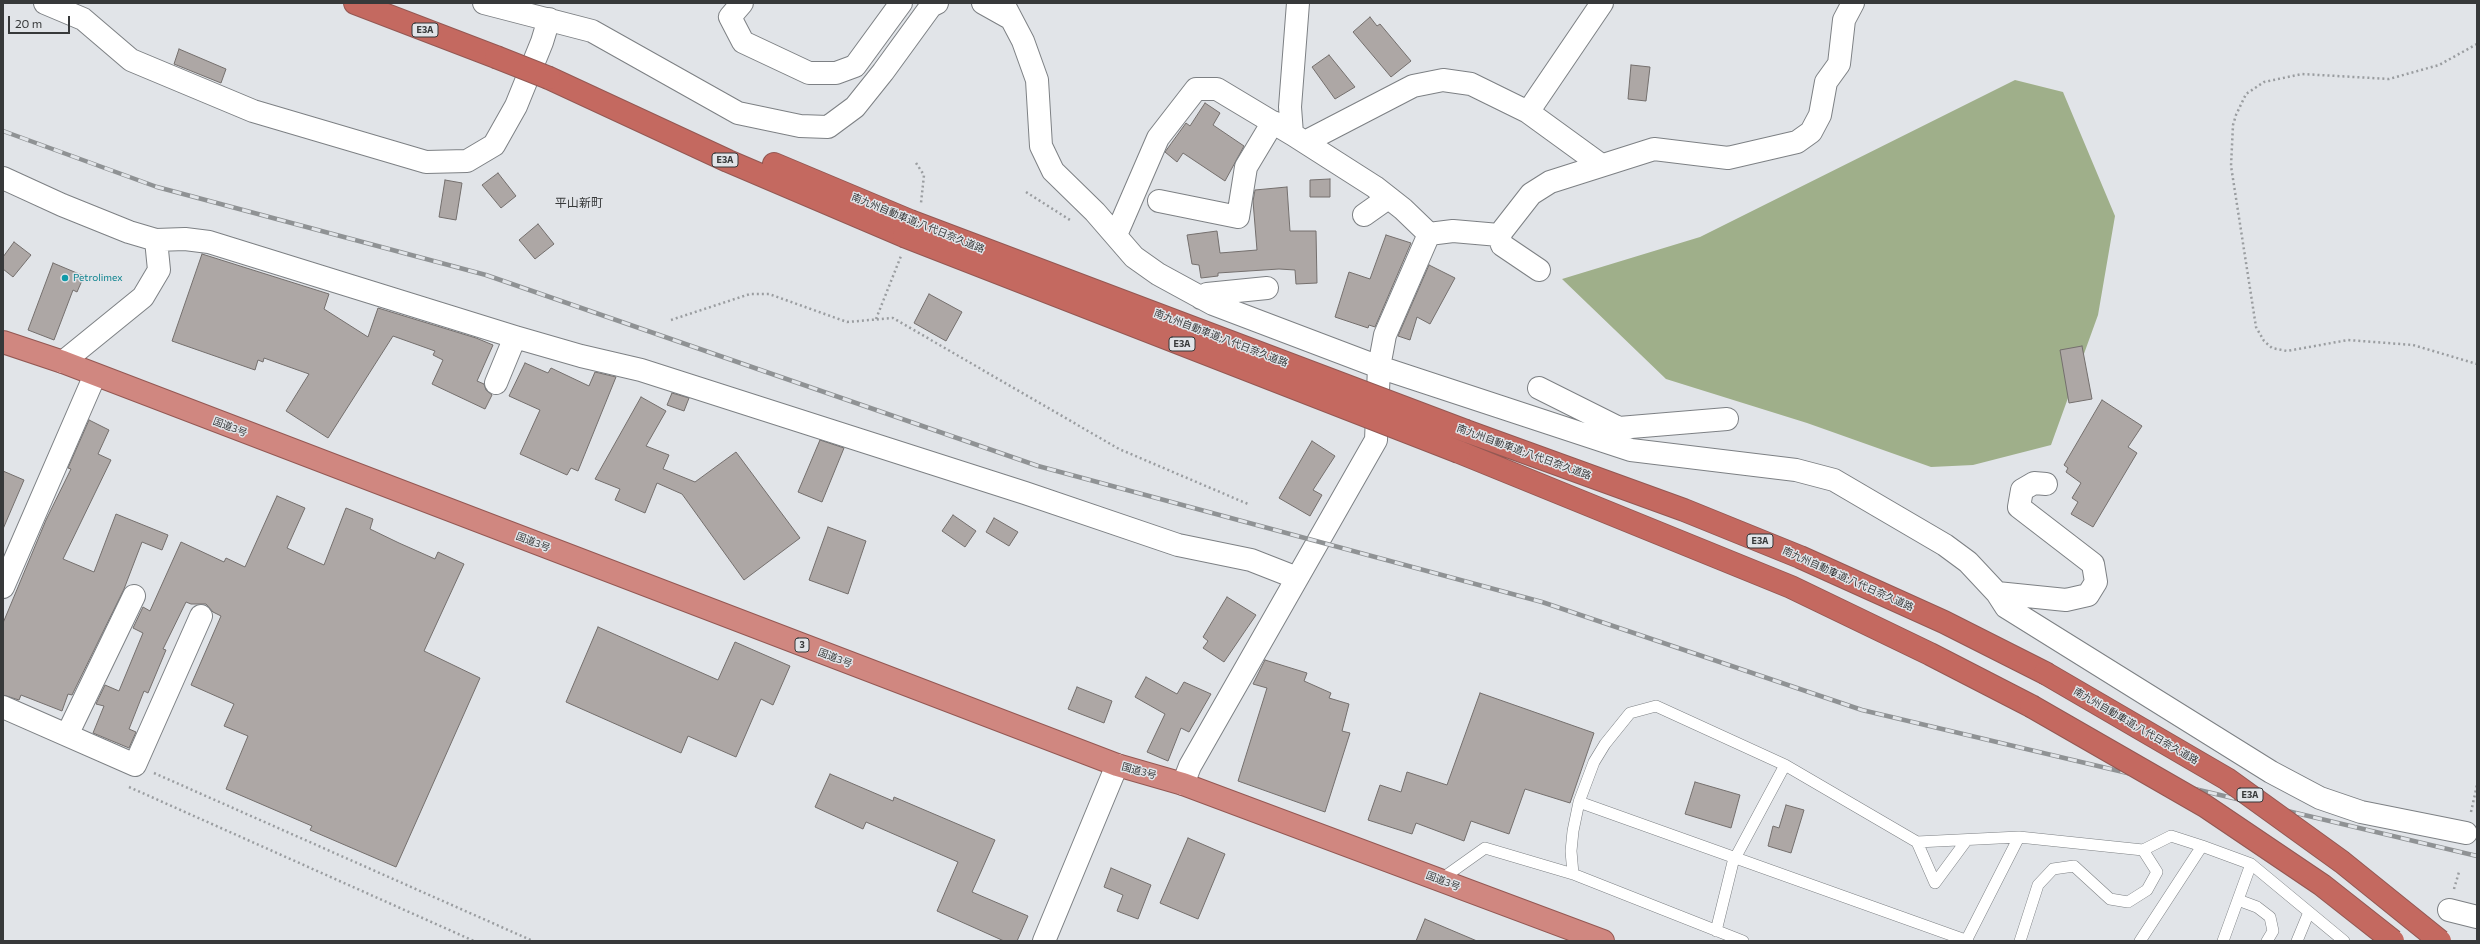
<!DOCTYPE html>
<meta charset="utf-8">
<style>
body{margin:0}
#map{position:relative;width:2480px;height:944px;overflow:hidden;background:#e1e4e8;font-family:Commissioner,sans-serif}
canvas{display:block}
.frame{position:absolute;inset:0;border:4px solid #37393a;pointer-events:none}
.scale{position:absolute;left:8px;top:16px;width:62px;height:18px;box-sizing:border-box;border:2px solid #37393a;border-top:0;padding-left:5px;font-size:12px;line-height:14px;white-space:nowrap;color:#37393a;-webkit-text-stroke:3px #e1e4e8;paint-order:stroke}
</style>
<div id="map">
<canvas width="2480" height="944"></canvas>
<div class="frame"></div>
<div class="scale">20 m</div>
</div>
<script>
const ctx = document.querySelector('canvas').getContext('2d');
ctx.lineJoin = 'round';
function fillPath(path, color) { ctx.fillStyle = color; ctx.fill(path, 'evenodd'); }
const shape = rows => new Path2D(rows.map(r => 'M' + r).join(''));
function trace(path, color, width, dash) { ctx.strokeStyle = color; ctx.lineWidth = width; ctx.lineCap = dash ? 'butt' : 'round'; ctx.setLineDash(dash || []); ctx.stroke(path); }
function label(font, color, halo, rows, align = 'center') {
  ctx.font = font + ' Commissioner,"Noto Sans JP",sans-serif'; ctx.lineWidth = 3; ctx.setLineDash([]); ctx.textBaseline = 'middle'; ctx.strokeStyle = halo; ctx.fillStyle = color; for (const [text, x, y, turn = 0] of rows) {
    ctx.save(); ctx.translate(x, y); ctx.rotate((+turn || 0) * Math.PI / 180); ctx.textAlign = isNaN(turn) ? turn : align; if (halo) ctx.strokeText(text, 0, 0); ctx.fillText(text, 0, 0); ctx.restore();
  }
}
fillPath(shape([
 [2015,80,2063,92,2115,216,2098,315,2051,445,1973,465,1931,467,1807,423,1666,379,1562,279,1700,237]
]), '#9faf8a');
const building = shape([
 [1370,17,1377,26,1380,24,1411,61,1391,77,1353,32,1370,17],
 [179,49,226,69,221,83,174,64,179,49],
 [1329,55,1355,87,1335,99,1312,67,1329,55],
 [1631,65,1650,67,1646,101,1628,99,1631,65],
 [1205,103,1220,113,1213,125,1244,146,1225,181,1183,153,1177,162,1165,152,1186,123,1190,126,1205,103],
 [498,173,516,196,501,208,482,185,498,173],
 [1330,179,1330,197,1310,197,1310,180,1330,179],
 [445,180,462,183,456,220,439,217,445,180],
 [1287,187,1290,231,1316,231,1317,283,1296,284,1295,270,1279,269,1218,273,1218,276,1201,278,1199,265,1192,264,1187,235,1217,231,1220,253,1257,250,1253,201,1255,190,1287,187],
 [538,224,554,244,535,259,519,240,538,224],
 [1386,235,1411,243,1375,327,1369,325,1368,328,1335,317,1349,272,1370,279,1386,235],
 [14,242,31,255,13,277,3,269,3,257,14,242],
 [202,254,329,294,324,309,368,337,378,308,476,338,493,345,477,381,484,384,486,390,492,395,485,409,432,384,443,360,433,355,435,351,393,336,328,438,286,411,309,374,264,358,263,362,258,360,255,370,172,341,202,254],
 [53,263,84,276,77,292,73,290,54,340,28,330,53,263],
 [1429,265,1455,278,1430,324,1417,317,1410,340,1398,336,1429,265],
 [929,294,962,312,946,341,914,323,929,294],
 [2082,346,2092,399,2069,403,2060,350,2082,346],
 [525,363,548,373,551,368,589,386,595,372,616,377,578,471,571,468,567,475,520,454,540,410,509,396,525,363],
 [672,393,689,398,684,411,667,405,672,393],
 [641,397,666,411,646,446,669,455,663,469,695,482,736,452,800,538,744,580,682,494,657,483,645,513,615,500,620,489,595,479,641,397],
 [2102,400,2142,426,2128,447,2137,453,2093,527,2071,514,2078,502,2072,498,2081,483,2066,472,2068,468,2064,465,2102,400],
 [89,420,109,430,98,454,111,460,63,559,94,572,116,514,168,535,162,550,142,542,124,589,72,695,68,694,62,711,21,695,19,700,3,695,3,623,46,520,71,469,68,468,89,420],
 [820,440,844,448,822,502,798,492,820,440],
 [1312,441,1335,456,1313,490,1322,495,1310,516,1279,498,1312,441],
 [3,471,24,480,3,529,3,471],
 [277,496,305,508,287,548,324,565,346,508,373,519,370,529,399,543,435,559,438,552,464,564,424,651,480,678,396,867,310,830,312,826,226,789,248,736,224,726,234,704,191,685,221,616,213,612,206,604,191,604,186,602,163,649,166,650,148,693,144,691,129,729,136,732,129,748,93,733,104,706,96,704,105,685,119,691,143,633,133,628,143,607,150,611,181,542,224,562,226,558,245,567,277,496],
 [953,515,976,531,965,547,942,531,953,515],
 [994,518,1018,532,1009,546,986,532,994,518],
 [828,527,866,541,848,594,809,580,828,527],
 [1227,597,1256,615,1224,662,1203,648,1208,641,1203,637,1227,597],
 [598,627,718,680,735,642,790,666,773,705,761,699,736,757,688,736,681,753,566,702,598,627],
 [1265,660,1307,673,1304,681,1331,693,1329,698,1349,704,1342,731,1350,733,1325,812,1238,781,1267,688,1253,684,1265,660],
 [1146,677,1177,694,1184,682,1211,694,1189,732,1181,728,1168,761,1147,752,1165,714,1135,697,1146,677],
 [1077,687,1112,701,1104,723,1068,709,1077,687],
 [1480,693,1594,733,1570,803,1525,789,1509,834,1471,821,1464,841,1416,823,1412,834,1368,820,1380,785,1401,792,1407,772,1447,785,1480,693],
 [830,774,893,801,894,797,995,840,972,892,1028,916,1017,941,1004,941,937,911,958,862,866,822,863,829,815,807,830,774],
 [1695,782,1740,795,1731,828,1685,814,1695,782],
 [1786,805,1804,810,1791,853,1768,846,1773,826,1779,828,1786,805],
 [1188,838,1225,854,1198,919,1160,903,1188,838],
 [1111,868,1151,885,1138,919,1117,911,1123,895,1104,887,1111,868],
 [1425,919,1477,941,1416,941,1425,919]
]);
fillPath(building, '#ada7a5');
trace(building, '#746f6d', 1);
const service = shape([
 [1579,802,1968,941],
 [1917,842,1935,883,1966,841],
 [1573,874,1571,851,1573,831,1579,802,1594,762,1605,744,1630,713,1656,706,1785,765,1917,842,2019,837,2143,850,2171,836,2202,846,2251,864,2344,941],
 [1440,880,1485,848,1573,874,1743,941],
 [2238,900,2257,907,2270,917,2273,931,2267,941],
 [1716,931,1733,862,1785,765],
 [1966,941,2019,837],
 [2020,941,2038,885,2053,869,2074,866,2110,899,2128,902,2147,890,2157,872,2143,850],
 [2140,941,2202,846],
 [2223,941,2251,864],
 [2297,941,2309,912]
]);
const minor = shape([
 [45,3,83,19,131,60,253,111,426,162,467,161,494,145,516,106,542,42,549,19],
 [484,3,592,31,738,113,800,126,828,127,855,107,883,72,931,6,937,3],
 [742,3,730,17,743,42,809,73,836,73,855,66,901,3],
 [983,3,1008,17],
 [1003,3,1023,41,1037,80,1041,146,1053,171,1095,212,1134,257,1158,274,1213,304,1379,367,1631,450,1796,470,1834,480,1945,545,1968,562,1997,593,2006,607,2271,772,2320,798,2361,812,2466,833],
 [1298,3,1290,107,1292,134,1375,187,1403,209,1429,234],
 [1528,112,1602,3],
 [1305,142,1413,86,1443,80,1471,84,1528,112,1601,165],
 [3,178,62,205,129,232,156,240,159,270,143,297,63,362],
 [1159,201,1238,217,1246,167,1273,122],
 [1364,215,1388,198],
 [1429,234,1453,231,1499,235,1531,194,1550,182,1654,149,1728,158,1797,142,1811,132,1820,115,1826,82,1839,64,1844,20,1853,3],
 [1116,235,1158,138,1196,89,1217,89,1292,134],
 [1499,235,1502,245,1539,270],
 [156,240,185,239,209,242,515,337,581,356,641,370,1025,493,1178,545,1251,560,1297,578],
 [1201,298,1207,294,1267,288],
 [496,383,515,337],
 [1539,388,1619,428,1605,441],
 [1619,428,1727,419],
 [1997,593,2066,600,2088,595,2096,582,2093,564,2019,507,2022,490,2034,483,2046,484],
 [3,707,135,765,201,616],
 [67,735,134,596],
 [1183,784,1190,766,1376,440,1379,367,1385,335,1429,234],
 [2449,910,2477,917],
 [1044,941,1117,765]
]);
const tertiary = shape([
 [3,587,95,375]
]);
const trunk = shape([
 [3,342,63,362,1117,765,1183,784,1603,941]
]);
const motorway = shape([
 [355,3,496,57],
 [549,78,728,161,904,236],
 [774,164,910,221],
 [1466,431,1684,510,1800,557,1944,622,2045,673],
 [1459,452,1791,587,1930,654,2031,706]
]);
trace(service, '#7d8084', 12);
trace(minor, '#7d8084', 24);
trace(tertiary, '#7d8084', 24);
trace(trunk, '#935853', 24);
trace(motorway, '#935853', 24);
trace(shape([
 [2477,44,2439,65,2389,79,2302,74,2264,82,2246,94,2236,115,2233,125,2231,166,2256,327,2264,341,2272,348,2287,351,2348,340,2413,345,2477,364],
 [916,163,924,175,921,203],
 [1026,192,1070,220],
 [876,319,901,256],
 [671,320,750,294,769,294,847,322,893,318,1119,449,1248,504],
 [154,773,533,941],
 [129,787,474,941],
 [2471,812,2477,785],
 [2454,889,2459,872]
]), '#9a9da0', 2.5, [2, 3]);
trace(service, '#fff', 11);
trace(minor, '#fff', 22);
trace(tertiary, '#fff', 22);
trace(trunk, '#d08780', 22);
trace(motorway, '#c46960', 22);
const rail = shape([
 [3,131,157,187,486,275,1038,466,1542,602,1862,710,2477,856]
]);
trace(rail, '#8f9294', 4.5);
trace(rail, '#e1e4e8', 3, [9]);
const motorwayBridge = shape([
 [496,57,549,78],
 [910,221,1466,431],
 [904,236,1459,452],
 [2045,673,2227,779,2342,862,2440,941],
 [2031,706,2205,806,2322,885,2393,941]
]);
trace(motorwayBridge, '#935853', 24, []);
trace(motorwayBridge, '#c46960', 22);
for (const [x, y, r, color] of [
 [65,278,4,"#0f9aa8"]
]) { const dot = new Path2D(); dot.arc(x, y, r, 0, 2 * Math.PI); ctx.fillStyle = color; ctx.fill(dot); trace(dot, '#e1e4e8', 1.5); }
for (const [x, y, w] of [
 [425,30,26],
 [725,160,26],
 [1182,344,26],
 [1760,541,26],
 [802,645,14],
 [2250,795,26]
]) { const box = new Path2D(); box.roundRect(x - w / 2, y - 7, w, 14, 3); ctx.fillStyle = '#e1e4e8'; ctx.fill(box); trace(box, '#37393a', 1); }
label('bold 9px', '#37393a', null, [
 ["E3A",425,30],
 ["E3A",725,160],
 ["E3A",1182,344],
 ["E3A",1760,541],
 ["3",802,645],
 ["E3A",2250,795]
]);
label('10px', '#37393a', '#e1e4e8', [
 ["南九州自動車道;八代日奈久道路",918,223,22],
 ["南九州自動車道;八代日奈久道路",1221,338,21],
 ["国道3号",230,427,21],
 ["南九州自動車道;八代日奈久道路",1524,452,20],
 ["国道3号",533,542,21],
 ["南九州自動車道;八代日奈久道路",1848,579,24],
 ["国道3号",835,658,21],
 ["南九州自動車道;八代日奈久道路",2136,726,30],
 ["国道3号",1139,771,15],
 ["国道3号",1443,881,21]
]);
label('10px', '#0d838f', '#e1e4e8', [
 ["Petrolimex",73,278]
], 'left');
label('12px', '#37393a', '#e1e4e8', [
 ["平山新町",579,203]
]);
</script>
